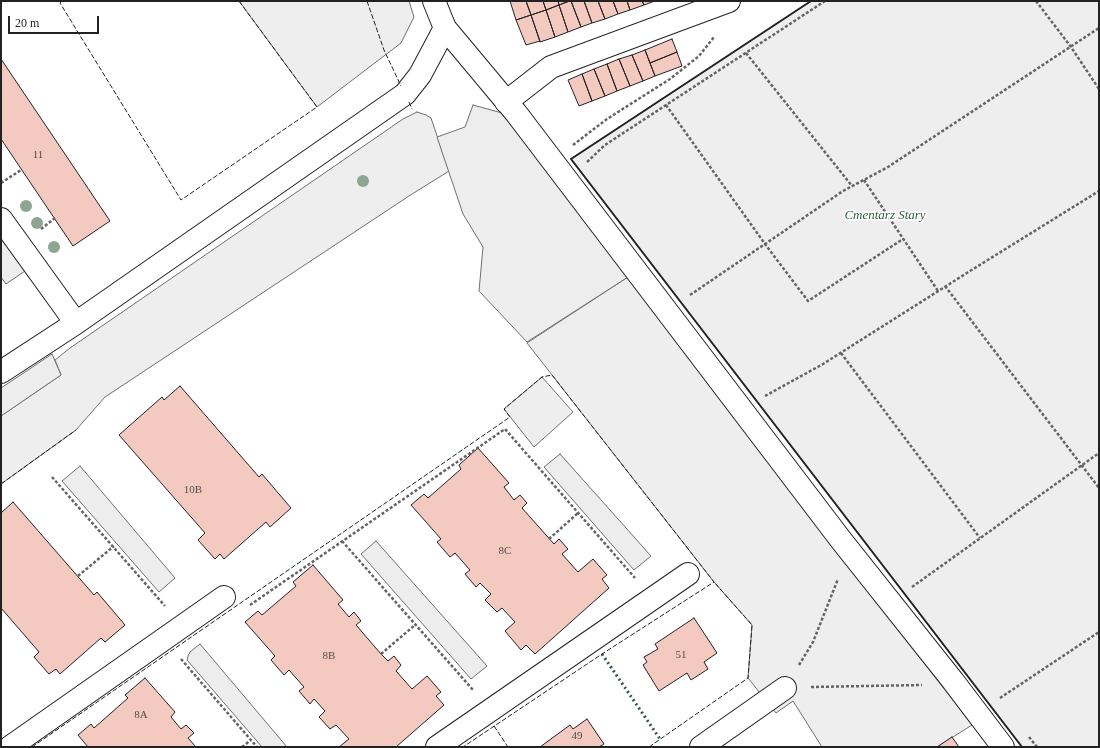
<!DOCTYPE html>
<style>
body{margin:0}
#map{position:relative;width:1100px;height:748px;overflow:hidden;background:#fff;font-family:Georgia,serif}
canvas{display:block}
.frame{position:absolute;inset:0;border:2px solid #222;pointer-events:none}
.scale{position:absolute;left:8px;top:16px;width:91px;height:18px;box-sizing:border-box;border:2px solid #222;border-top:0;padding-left:5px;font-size:12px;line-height:14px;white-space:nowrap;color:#222;-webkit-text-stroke:3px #fff;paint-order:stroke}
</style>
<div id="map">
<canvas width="1100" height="748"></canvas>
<div class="frame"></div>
<div class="scale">20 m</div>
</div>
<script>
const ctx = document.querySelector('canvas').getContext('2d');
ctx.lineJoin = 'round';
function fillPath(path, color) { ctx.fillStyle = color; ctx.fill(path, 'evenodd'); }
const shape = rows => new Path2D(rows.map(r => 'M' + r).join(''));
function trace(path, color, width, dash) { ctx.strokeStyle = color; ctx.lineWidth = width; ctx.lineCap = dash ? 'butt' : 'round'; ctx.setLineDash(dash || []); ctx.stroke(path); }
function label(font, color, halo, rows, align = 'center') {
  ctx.font = font + ' Georgia,serif'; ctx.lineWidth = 3; ctx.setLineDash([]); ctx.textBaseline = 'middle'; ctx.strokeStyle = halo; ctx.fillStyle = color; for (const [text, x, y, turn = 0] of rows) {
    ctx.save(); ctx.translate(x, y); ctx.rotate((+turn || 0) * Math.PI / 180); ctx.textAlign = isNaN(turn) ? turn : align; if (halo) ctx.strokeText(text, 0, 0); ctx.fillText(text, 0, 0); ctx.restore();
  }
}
const green = shape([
 [239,1,409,1,414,17,401,43,317,107,239,1],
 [811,1,1099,1,1099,747,1022,747,571,159,811,1],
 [417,112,426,115,431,118,449,171,409,196,105,397,76,430,1,484,1,416,61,375,55,360,70,348,403,119,417,112],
 [628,277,889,617,972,725,937,747,822,747,793,701,776,713,748,678,752,625,714,582,527,343,628,277],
 [542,377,573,412,534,447,504,409,542,377]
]);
fillPath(green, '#eee');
trace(green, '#6f6f6f', 1);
const parking = shape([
 [473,105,502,113,628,277,527,342,479,291,483,247,463,214,437,137,465,127,473,105],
 [1,235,25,271,6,284,1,277,1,235],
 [52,354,61,375,1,416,1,388,52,354],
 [560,454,651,556,634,570,544,467,560,454],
 [80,466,175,578,159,592,62,481,80,466],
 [376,541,487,666,471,679,361,554,376,541],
 [200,644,287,747,262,747,187,660,188,656,190,652,200,644]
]);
fillPath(parking, '#ededed');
trace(parking, '#6f6f6f', 1);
const building = shape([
 [510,1,526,1,531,15,516,20,510,1],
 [526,1,543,1,546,10,531,15,526,1],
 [543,1,558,1,559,5,546,10,543,1],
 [558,1,570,1,559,5,558,1],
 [569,1,571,1,581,27,568,32,559,5,569,1],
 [571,1,584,1,592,23,581,27,571,1],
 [584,1,598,1,605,19,592,23,584,1],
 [598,1,613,1,618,14,605,19,598,1],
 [613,1,627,1,630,10,618,14,613,1],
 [627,1,642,1,644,5,630,10,627,1],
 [642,1,655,1,644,5,642,1],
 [559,5,568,32,555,37,546,10,559,5],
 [546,10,555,37,540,42,531,15,546,10],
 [531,15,540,41,526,45,516,20,531,15],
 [672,39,677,52,650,63,645,50,672,39],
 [645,50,655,76,643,81,632,55,645,50],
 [677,52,682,66,655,76,650,63,677,52],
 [632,55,643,81,630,86,619,59,632,55],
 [1,59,110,221,73,246,1,139,1,59],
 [619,59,630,86,617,91,607,64,619,59],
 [607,64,617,91,605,96,594,69,607,64],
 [594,69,605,96,592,101,582,74,594,69],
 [582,74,592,101,579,106,568,80,582,74],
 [180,386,259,477,262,474,291,508,270,527,266,522,224,559,220,554,215,559,198,540,205,533,119,435,162,397,164,400,180,386],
 [478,448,509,483,504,487,514,500,520,495,527,503,522,508,554,544,559,539,568,549,562,554,578,572,593,559,607,575,602,579,609,588,535,654,526,645,521,650,505,631,515,622,502,608,497,612,485,600,491,594,480,583,476,587,465,574,470,570,455,553,450,557,437,542,441,539,411,505,424,494,428,498,461,469,459,465,478,448],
 [13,502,94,595,97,592,125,625,105,642,101,638,60,674,56,669,49,674,34,657,39,652,1,608,1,513,13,502],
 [313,565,343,600,338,604,349,617,354,612,361,621,356,625,381,654,388,661,394,656,401,665,396,671,412,689,427,676,441,692,436,696,444,705,396,747,339,747,349,739,336,725,330,729,319,717,325,711,314,699,310,704,299,691,304,687,289,670,284,675,271,660,275,656,245,622,258,611,262,615,296,586,293,582,313,565],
 [694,618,717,653,704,662,708,669,691,680,687,673,659,691,643,665,647,662,644,657,658,649,655,644,694,618],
 [145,678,175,712,171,717,181,729,186,725,194,733,188,738,196,747,88,747,78,735,91,724,94,728,128,698,125,695,145,678],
 [587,719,604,744,599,747,540,747,570,725,573,729,587,719],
 [952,737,959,747,937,747,952,737]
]);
fillPath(building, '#f3c9c0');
trace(building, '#222', 1);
const minor = shape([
 [434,1,445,28,516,113,841,540,953,681,1003,747],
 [506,102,551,67,729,1],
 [1,219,76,323],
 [1,372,76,323,405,94,420,75,445,28],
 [10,747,224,597],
 [437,747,688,574],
 [701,747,785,688]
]);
trace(minor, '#222', 24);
trace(shape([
 [1036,1,1071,47,1099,89],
 [746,53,852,186],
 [666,105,765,244,808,301,903,239],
 [573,145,607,119,670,79,699,56,714,37],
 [587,162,605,145,825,1],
 [864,180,938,291],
 [1,183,21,170],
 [41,229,55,218],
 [945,286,1099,488],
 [690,295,843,191,888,167,1099,28],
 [841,353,980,538],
 [765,396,823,364,970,271,1099,191],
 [52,477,165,606],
 [549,539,578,513],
 [342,541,473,690],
 [78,576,114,546],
 [912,587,1099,453],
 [250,605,505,429,635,578],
 [381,654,415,625],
 [181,659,257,747],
 [799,665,813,642,838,579],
 [811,687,922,685],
 [1000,698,1099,632],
 [1029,737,1037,747],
 [242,747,251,740]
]), '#646464', 2.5, [3, 2]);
trace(minor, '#fff', 22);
trace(shape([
 [602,654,660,739]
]), '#2f5e38', 3, [2, 3]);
trace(shape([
 [62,1,60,3,181,200,317,107,239,1],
 [367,1,384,50,401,86],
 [409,102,412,109],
 [1,484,76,430],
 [494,726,508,747],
 [32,747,510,417,504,409,542,377,552,375,714,582,602,654,463,747],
 [649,747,748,678,752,625,714,582]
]), '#222', 1, [5, 2]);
trace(shape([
 [811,1,571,159,1022,747]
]), '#222', 2);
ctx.fillStyle = '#8da692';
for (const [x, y] of [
 [363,181],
 [26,206],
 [37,223],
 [54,247]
]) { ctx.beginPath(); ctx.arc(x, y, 6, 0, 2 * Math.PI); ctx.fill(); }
label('11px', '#564c4a', null, [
 ["11",38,155],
 ["10B",193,490],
 ["8C",505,551],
 ["51",681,655],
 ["8B",329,656],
 ["8A",141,715],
 ["49",577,736]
]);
label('italic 13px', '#2f5e38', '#fff', [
 ["Cmentarz Stary",885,216]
]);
</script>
